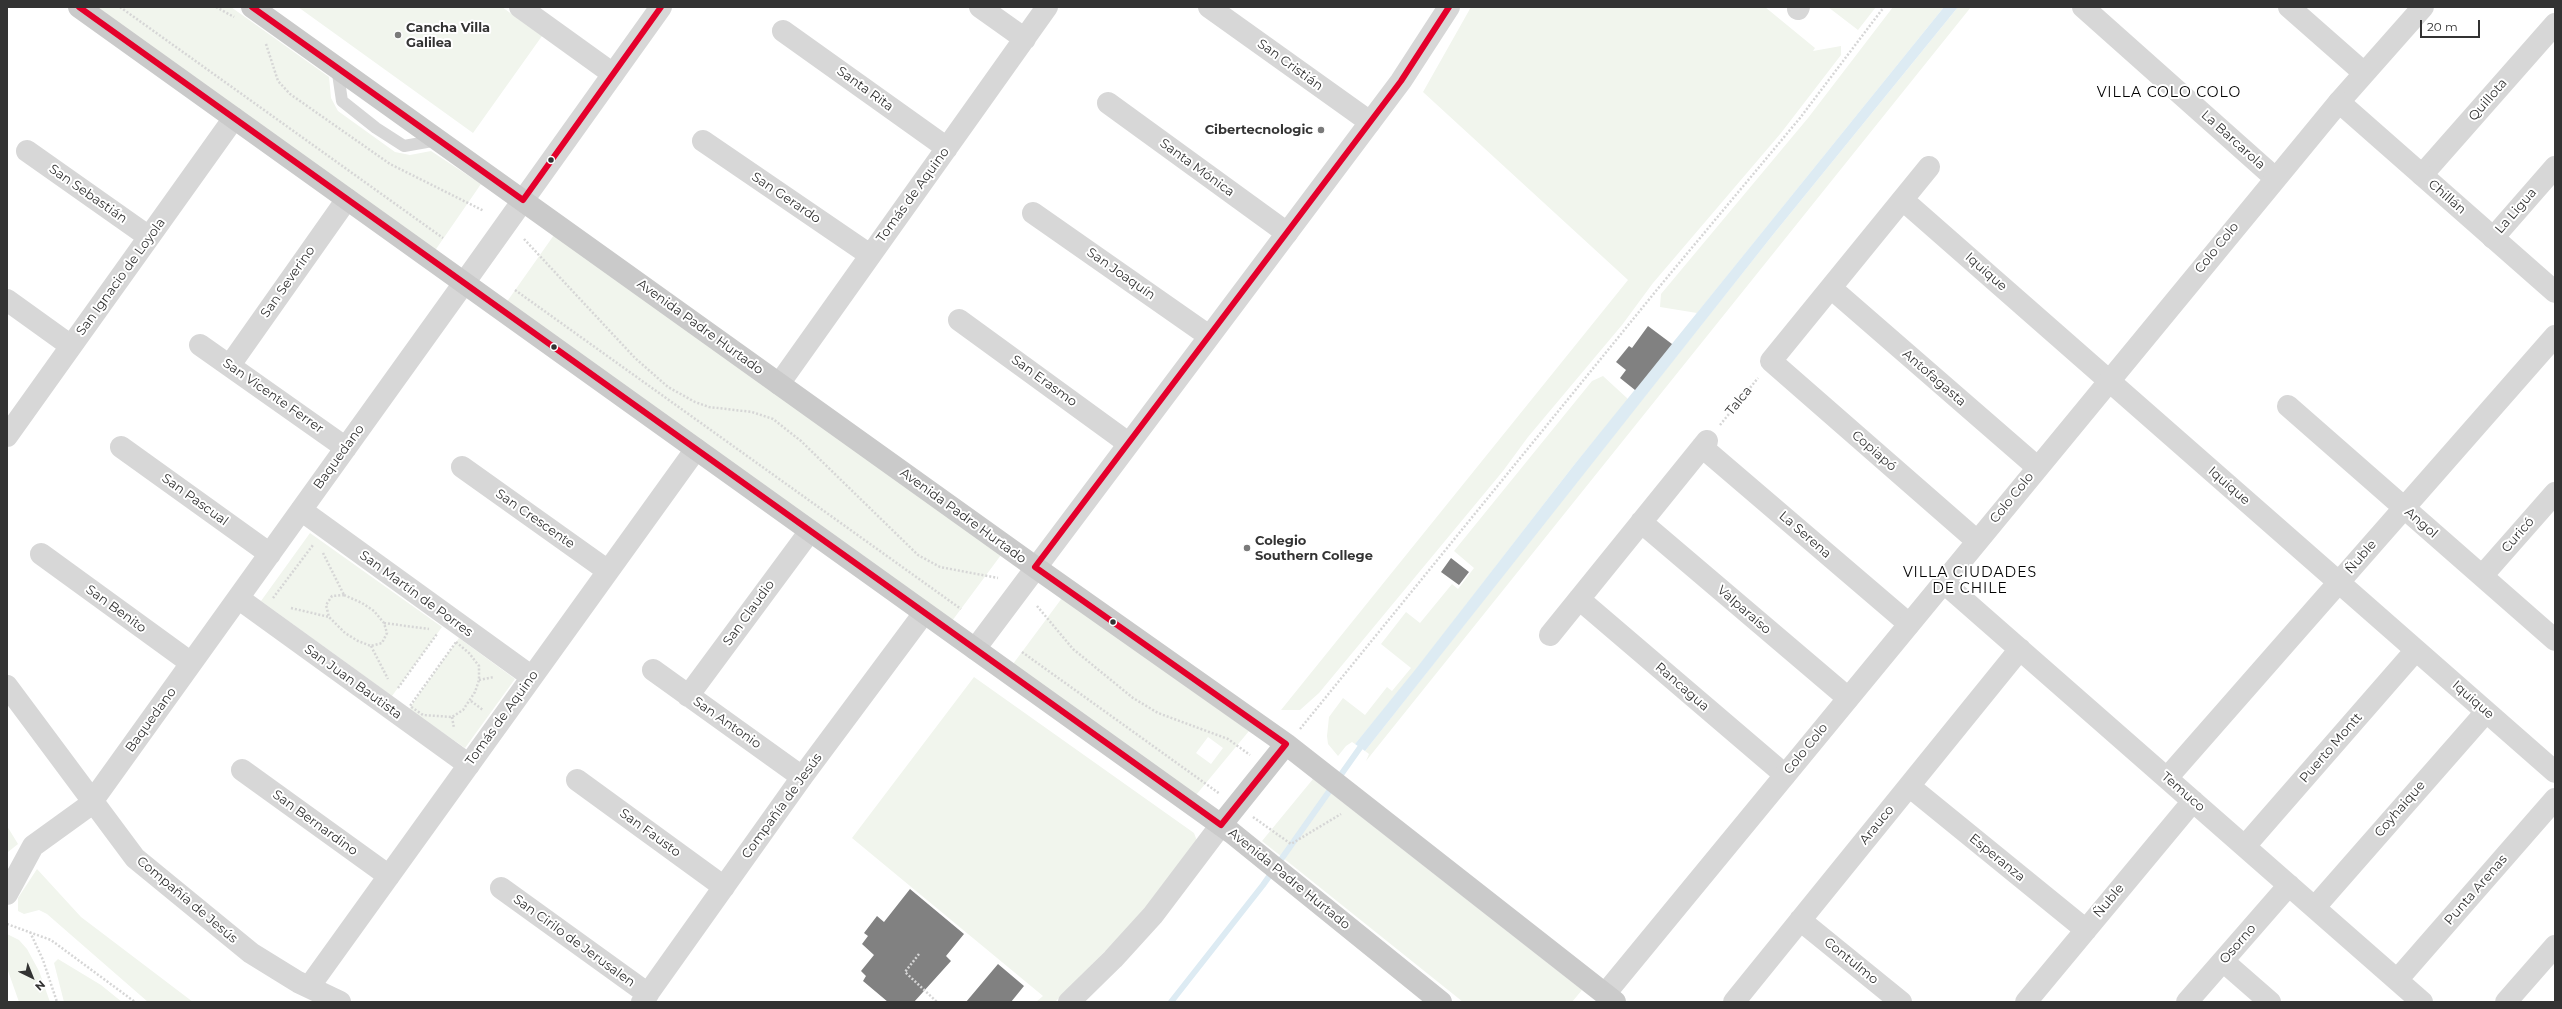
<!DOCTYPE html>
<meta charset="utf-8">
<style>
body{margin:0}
#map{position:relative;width:2562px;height:1009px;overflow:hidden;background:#fff;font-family:Montserrat,sans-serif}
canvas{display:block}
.frame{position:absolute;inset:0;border:8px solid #333;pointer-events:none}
.north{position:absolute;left:12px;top:957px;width:40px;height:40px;-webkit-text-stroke:3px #fff;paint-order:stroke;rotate:137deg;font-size:11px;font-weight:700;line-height:16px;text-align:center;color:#333}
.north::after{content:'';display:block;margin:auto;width:14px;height:18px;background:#333;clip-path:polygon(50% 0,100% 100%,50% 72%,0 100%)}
.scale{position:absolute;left:2420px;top:20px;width:60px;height:18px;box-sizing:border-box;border:2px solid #333;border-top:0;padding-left:5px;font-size:12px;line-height:14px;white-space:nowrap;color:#333;-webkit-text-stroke:3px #fff;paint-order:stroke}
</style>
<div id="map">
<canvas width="2562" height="1009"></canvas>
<div class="frame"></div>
<div class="north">N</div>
<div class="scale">20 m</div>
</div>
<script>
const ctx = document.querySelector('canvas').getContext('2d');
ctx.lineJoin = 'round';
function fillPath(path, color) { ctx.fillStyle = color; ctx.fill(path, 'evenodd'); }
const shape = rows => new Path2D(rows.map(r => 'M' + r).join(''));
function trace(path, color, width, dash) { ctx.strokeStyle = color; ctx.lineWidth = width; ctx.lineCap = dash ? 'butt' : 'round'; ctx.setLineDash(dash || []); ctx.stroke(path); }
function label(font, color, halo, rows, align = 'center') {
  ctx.font = font + ' Montserrat,sans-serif'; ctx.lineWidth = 4; ctx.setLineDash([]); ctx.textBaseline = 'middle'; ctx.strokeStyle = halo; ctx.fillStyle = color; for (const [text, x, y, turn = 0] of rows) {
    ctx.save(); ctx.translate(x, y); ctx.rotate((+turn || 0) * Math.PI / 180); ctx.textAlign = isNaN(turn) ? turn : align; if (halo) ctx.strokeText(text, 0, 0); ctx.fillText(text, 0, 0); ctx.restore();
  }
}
fillPath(shape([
 [92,7,231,7,329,77,331,98,338,111,395,152,410,155,431,151,481,184,434,252],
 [298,7,502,7,542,36,473,133],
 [1471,7,1765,7,1815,48,1813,51,1841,46,1841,55,1781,133,1653,283,1622,325,1528,437,1503,471,1319,693,1300,710,1281,710,1628,280,1423,92],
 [1828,7,1876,7,1858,30],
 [1893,7,1944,7,1697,313,1660,307,1661,294,1808,118],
 [1958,7,1971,7,1366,761,1369,754,1365,751,1541,527,1772,236],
 [554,235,1001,555,952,621,506,303],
 [1603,376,1628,399,1627,401,1574,465,1404,685,1355,744,1352,742,1346,746,1338,756,1328,744,1327,736,1329,717,1343,698,1365,715,1387,687,1392,691,1411,668,1381,644,1406,612,1420,623,1452,584,1458,589,1474,568,1454,551,1592,381],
 [310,533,442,627,392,696,261,601],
 [1062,598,1249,731,1196,795,1013,664],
 [1208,737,1223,748,1211,764,1196,753],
 [459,638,515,679,465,748,409,709],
 [974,677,1194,833,1197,841,1148,908,1055,1002,1036,1002,1043,996,852,838],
 [1313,779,1582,990,1572,1002,1463,1002,1262,841],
 [7,826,18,844,8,852,7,852],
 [37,869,81,917,193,1002,148,1002,47,914,39,910,24,914,18,911,18,898],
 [7,934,19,940,27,949,39,971,50,1002,19,1002,7,968],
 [58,959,101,985,122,1002,64,1002,54,963]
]), '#f1f5ed');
fillPath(shape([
 [1944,7,1958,7,1772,236,1365,751,1355,744,1415,670,1574,465]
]), '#ddebf3');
trace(shape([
 [1171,1002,1263,885,1364,742]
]), '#ddebf3', 6);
fillPath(shape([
 [1648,326,1672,344,1635,390,1620,378,1626,370,1616,362,1629,346,1632,348],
 [1451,558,1469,572,1459,585,1441,572],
 [910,889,964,934,946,956,951,961,914,1002,888,1002,863,981,866,976,861,971,874,955,862,944,868,936,864,933,877,916,884,922],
 [998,964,1024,986,1011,1002,966,1002]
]), '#818181');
trace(shape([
 [120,7,443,238],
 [216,7,234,17],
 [266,44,278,81,290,94,390,164,484,211],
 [524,239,635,358,668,387,695,402,709,407,752,412,773,419,801,441,918,555,940,567,998,578],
 [515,290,961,609],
 [1720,425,1758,378],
 [323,553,344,595],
 [344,595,362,603,374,611,384,623,387,633,382,643,371,646,358,641,345,633,329,617,326,605,332,596,344,595],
 [273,598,313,545],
 [1037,606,1073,649,1133,698,1158,713,1228,739,1250,755],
 [291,608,329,617],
 [384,623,429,629],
 [456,642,469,653,479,666,479,680,475,692,463,710,452,717,423,715,410,706,456,642],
 [371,646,388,679],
 [1022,652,1220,794],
 [479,680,494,677],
 [398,688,437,634],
 [471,701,483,710],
 [452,717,454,728],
 [1300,729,1660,286,1800,118,1884,7],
 [1253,817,1291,844,1341,814],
 [7,924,51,940,135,1002],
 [30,932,43,960,57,1002],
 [919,954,905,972,937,1002]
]), '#d6d6d6', 2.5, [2, 2]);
trace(shape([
 [337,67,342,101,376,128,404,146,438,140]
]), '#d7d7d7', 12);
trace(shape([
 [520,7,613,74],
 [980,7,1025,39],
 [1209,7,1370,122],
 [2083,7,2275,178],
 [2289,7,2364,73],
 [1798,9,1799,7],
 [783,31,947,148],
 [2339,102,2423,7],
 [1108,103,1287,233],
 [703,141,870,255],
 [27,151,149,237],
 [1929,167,1771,361,1977,541],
 [2422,175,2555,24],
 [1903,200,2555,772],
 [1033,213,1209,336],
 [2493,238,2555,167],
 [1831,288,2037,467],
 [7,300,71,346],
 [959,320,1128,443],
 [200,345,346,448],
 [230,365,347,199],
 [779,384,1047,7],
 [2288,406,2555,640],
 [7,436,234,118],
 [121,447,270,554],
 [1702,447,1909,624],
 [462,467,608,571],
 [301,510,532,677],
 [1641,522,1848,698],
 [41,554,191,663],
 [2482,576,2555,493],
 [1943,582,2422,1002],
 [238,598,469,765],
 [1579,599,1785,775],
 [1550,635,1707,441],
 [653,670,802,777],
 [7,686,135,858,251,953,298,982,340,1002],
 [688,696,810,531],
 [242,770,389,876],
 [2167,778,2555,336],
 [577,780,724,887],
 [1909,786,2086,930],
 [2245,846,2416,650],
 [501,888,648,994],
 [7,894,33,846,87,807,96,796,464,283],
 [2315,907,2486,712],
 [1800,920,1901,1002],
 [2223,961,2270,1002],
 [2397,980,2555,799],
 [309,987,696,449],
 [642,1002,802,777,924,613],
 [1069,1002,1113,959,1153,915,1221,825],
 [1734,1002,2020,649],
 [2026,1002,2193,801],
 [2187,1002,2289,885],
 [2506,1002,2555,946]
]), '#d7d7d7', 22);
trace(shape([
 [464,283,661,7],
 [975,649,1401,81,1449,7],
 [1605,994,2339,102,2555,292]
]), '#d7d7d7', 22);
trace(shape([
 [79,7,1232,833,1441,1002],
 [252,7,1035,567,1286,744,1615,1002],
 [1221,825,1286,744]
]), '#cacaca', 22);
trace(shape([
 [79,7,1221,825,1286,744,1035,567,1401,81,1449,7],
 [252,7,523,200,661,7]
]), '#e4002b', 6);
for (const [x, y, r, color] of [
 [398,35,4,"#7a7a7a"],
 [1321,130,4,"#7a7a7a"],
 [551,160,3.5,"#333"],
 [554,347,3.5,"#333"],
 [1247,548,4,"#7a7a7a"],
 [1113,622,3.5,"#333"]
]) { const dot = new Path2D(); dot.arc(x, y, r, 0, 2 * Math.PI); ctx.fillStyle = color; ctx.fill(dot); trace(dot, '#fff', 1.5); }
label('bold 13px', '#333', '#fff', [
 ["Cancha Villa",406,28],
 ["Galilea",406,43],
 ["Cibertecnologic",1313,130,"right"],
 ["Colegio",1255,541],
 ["Southern College",1255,556]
], 'left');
label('13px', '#333', '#fff', [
 ["San Cristián",1290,65,36],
 ["Santa Rita",865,89,36],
 ["Quillota",2488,100,-49],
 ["La Barcarola",2233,140,42],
 ["Santa Mónica",1197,168,36],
 ["San Sebastián",88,194,35],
 ["Tomás de Aquino",913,195,-54],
 ["Chillán",2447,197,41],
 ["San Gerardo",786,198,34],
 ["La Ligua",2516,211,-49],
 ["Colo Colo",2217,248,-51],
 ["Iquique",1986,272,41],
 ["San Joaquín",1121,274,35],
 ["San Ignacio de Loyola",121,277,-54],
 ["San Severino",288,282,-55],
 ["Avenida Padre Hurtado",700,327,36],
 ["Antofagasta",1934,378,41],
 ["San Erasmo",1044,381,36],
 ["San Vicente Ferrer",273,396,35],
 ["Talca",1739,401,-51],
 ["Copiapó",1874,451,41],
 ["Baquedano",339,457,-54],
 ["Iquique",2229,486,41],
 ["Colo Colo",2012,498,-51],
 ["San Pascual",195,500,36],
 ["Avenida Padre Hurtado",963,516,36],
 ["San Crescente",535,519,35],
 ["Angol",2421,523,41],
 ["La Serena",1805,535,41],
 ["Curicó",2518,535,-49],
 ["Ñuble",2361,557,-49],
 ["San Martín de Porres",416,594,36],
 ["San Benito",116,609,36],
 ["Valparaíso",1744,610,41],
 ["San Claudio",749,613,-54],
 ["San Juan Bautista",353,682,36],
 ["Rancagua",1682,687,41],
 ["Iquique",2473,700,41],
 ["Tomás de Aquino",502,718,-54],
 ["Baquedano",151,720,-54],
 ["San Antonio",727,723,35],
 ["Puerto Montt",2331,748,-49],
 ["Colo Colo",1806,749,-51],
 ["Temuco",2183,792,41],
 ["Compañía de Jesús",782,806,-54],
 ["Coyhaique",2400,809,-49],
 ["San Bernardino",315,823,36],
 ["Arauco",1877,825,-51],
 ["San Fausto",650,833,36],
 ["Esperanza",1997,858,39],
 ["Avenida Padre Hurtado",1289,879,39],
 ["Punta Arenas",2476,890,-49],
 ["Compañía de Jesús",187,900,40],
 ["Ñuble",2109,901,-50],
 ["San Cirilo de Jerusalen",574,941,36],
 ["Osorno",2238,944,-49],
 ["Contulmo",1851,961,39]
]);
ctx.letterSpacing = '1px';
label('14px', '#000', '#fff', [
 ["VILLA COLO COLO",2169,93],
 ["VILLA CIUDADES",1970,573],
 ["DE CHILE",1970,589]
]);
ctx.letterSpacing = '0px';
</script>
